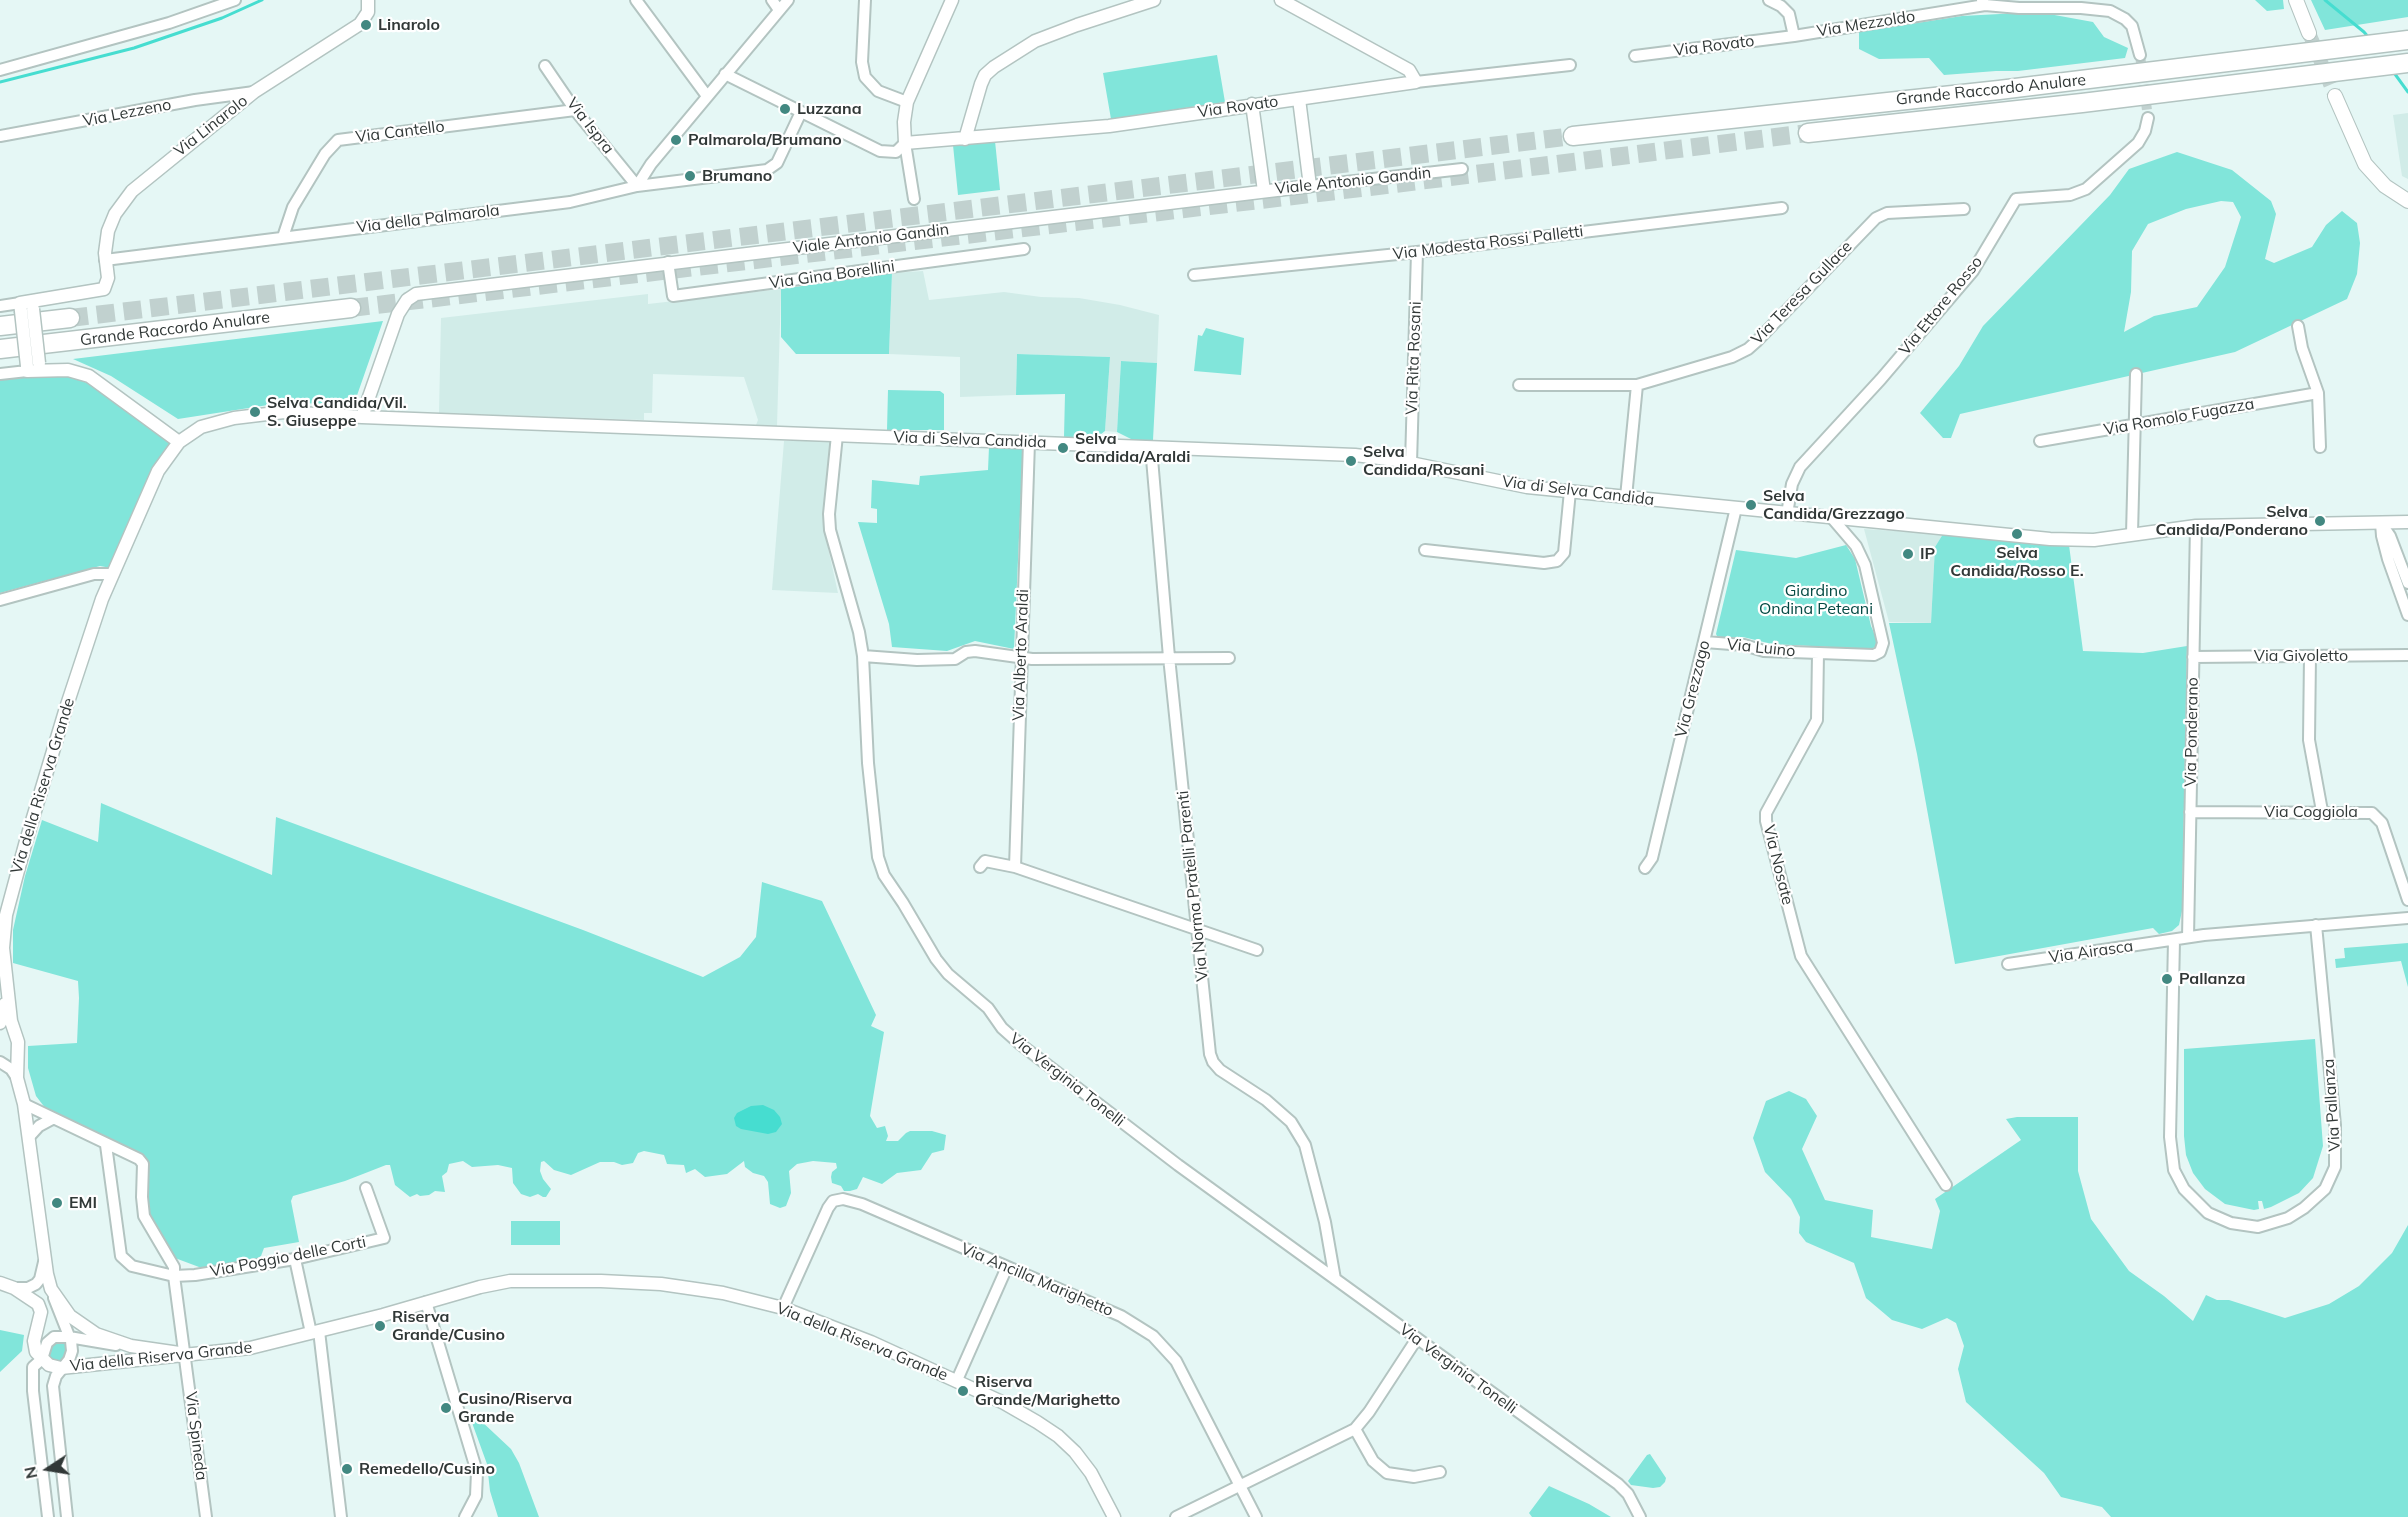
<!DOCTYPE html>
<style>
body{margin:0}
#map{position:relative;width:2408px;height:1517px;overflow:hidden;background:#e5f7f5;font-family:Mulish,sans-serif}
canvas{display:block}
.north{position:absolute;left:18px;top:1439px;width:60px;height:60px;-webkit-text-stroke:4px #fff;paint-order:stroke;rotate:258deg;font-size:16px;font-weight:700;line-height:24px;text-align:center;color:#313837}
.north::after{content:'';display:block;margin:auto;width:21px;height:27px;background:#313837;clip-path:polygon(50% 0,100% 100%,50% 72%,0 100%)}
</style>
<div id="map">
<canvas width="2408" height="1517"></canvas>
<div class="north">N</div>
</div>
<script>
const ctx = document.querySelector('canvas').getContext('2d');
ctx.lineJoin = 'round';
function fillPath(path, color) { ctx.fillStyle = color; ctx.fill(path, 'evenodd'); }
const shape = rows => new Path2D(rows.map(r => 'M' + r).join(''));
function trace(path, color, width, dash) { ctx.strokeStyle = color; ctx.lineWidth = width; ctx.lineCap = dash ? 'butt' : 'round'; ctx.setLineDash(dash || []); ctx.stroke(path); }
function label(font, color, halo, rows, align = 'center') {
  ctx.font = font + ' Mulish,sans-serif'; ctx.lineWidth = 4.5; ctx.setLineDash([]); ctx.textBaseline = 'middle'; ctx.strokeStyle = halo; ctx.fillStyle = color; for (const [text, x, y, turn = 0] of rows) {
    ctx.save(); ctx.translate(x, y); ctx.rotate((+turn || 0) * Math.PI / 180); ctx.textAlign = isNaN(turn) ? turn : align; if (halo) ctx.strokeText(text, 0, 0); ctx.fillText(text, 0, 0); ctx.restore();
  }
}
fillPath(shape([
 [2408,113,2408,179,2402,176,2393,115],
 [923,271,929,300,1004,292,1041,297,1079,298,1120,305,1159,315,1157,363,1121,361,1117,432,1105,431,1110,357,1017,354,1016,395,960,397,960,357,889,354,892,273],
 [781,289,777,426,756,425,758,420,744,377,653,374,652,413,644,413,644,420,439,413,441,318,648,294,648,304],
 [784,441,831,441,823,525,838,593,772,590],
 [1864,529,1943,534,1935,547,1931,623,1889,622]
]), '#d1ece8');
fillPath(shape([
 [2255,0,2283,0,2284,9,2267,11],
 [2311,0,2408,0,2408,17,2325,30],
 [2038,12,2093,22,2104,37,2128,48,2125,58,2018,71,1996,71,1944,75,1929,58,1879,59,1859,49,1859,32,1962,16],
 [1217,55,1225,102,1111,119,1103,73],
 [995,141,1000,190,958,195,953,145],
 [2177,152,2232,170,2271,201,2276,214,2265,259,2274,263,2312,247,2326,225,2342,211,2357,223,2360,243,2357,274,2347,299,2235,352,1960,414,1951,438,1943,438,1920,413,1959,366,1983,326,2110,195,2129,169],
 [2221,201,2233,202,2241,217,2225,267,2197,307,2154,316,2124,332,2131,292,2132,251,2148,224,2186,209],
 [892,273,889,354,796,354,781,337,781,289],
 [383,321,354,404,281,403,178,419,111,376,73,359],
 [1206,328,1244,338,1241,375,1194,371,1198,335,1202,336],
 [1017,354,1110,357,1105,431,1096,438,1064,437,1065,394,1016,395],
 [1121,361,1157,363,1153,440,1135,441,1117,432],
 [44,376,74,377,98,388,172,440,154,466,111,568,100,566,0,593,0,380],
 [888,390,940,391,944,394,944,430,887,430],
 [989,447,1023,448,1014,649,975,641,947,651,892,647,889,624,858,522,877,523,877,509,871,508,872,480,919,485,920,476,988,470],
 [1943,534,2038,545,2069,545,2083,651,2143,653,2187,646,2182,911,2179,925,2172,931,2159,934,2153,928,1955,964,1917,754,1889,623,1931,623,1935,547],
 [1846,545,1855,559,1871,626,1878,642,1876,647,1870,649,1772,644,1743,637,1718,638,1716,634,1736,550,1796,558],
 [101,803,272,875,276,817,583,930,703,977,740,957,756,937,762,882,822,901,876,1015,871,1026,884,1032,870,1116,877,1128,885,1126,888,1136,886,1141,898,1141,906,1133,910,1131,932,1131,946,1135,944,1150,932,1153,921,1170,897,1173,882,1184,863,1177,857,1189,850,1191,844,1191,841,1186,832,1183,831,1177,832,1172,837,1168,836,1163,813,1161,797,1164,789,1171,791,1193,786,1206,780,1208,770,1204,768,1182,764,1176,753,1173,745,1167,744,1161,727,1174,705,1177,695,1169,686,1173,684,1165,667,1164,664,1155,644,1151,638,1153,633,1163,622,1165,614,1162,600,1162,571,1175,554,1170,544,1161,541,1162,540,1171,543,1179,551,1189,546,1197,543,1197,538,1194,530,1197,521,1194,513,1183,512,1168,498,1165,472,1167,463,1161,449,1164,447,1172,442,1176,445,1192,435,1191,429,1195,420,1196,417,1194,410,1197,395,1185,390,1165,386,1165,345,1181,293,1196,291,1201,299,1242,264,1248,261,1256,252,1262,207,1270,175,1258,145,1224,144,1165,46,1109,36,1096,28,1068,28,1046,77,1043,79,998,78,981,13,963,13,930,25,876,42,820,98,842],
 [2408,943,2408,987,2401,961,2336,968,2335,959,2345,958,2344,948],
 [2315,1039,2323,1146,2313,1178,2299,1193,2271,1207,2264,1209,2262,1201,2258,1201,2259,1209,2254,1210,2225,1204,2205,1189,2193,1173,2186,1155,2184,1136,2184,1049],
 [1789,1091,1806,1099,1817,1116,1802,1149,1825,1200,1873,1210,1871,1237,1932,1249,1940,1211,1935,1199,2021,1140,2006,1119,2017,1117,2078,1117,2078,1171,2091,1219,2129,1271,2164,1296,2193,1321,2206,1295,2217,1300,2229,1300,2285,1318,2329,1304,2359,1286,2392,1253,2408,1225,2408,1517,2111,1517,2102,1507,2061,1497,2044,1473,1966,1402,1958,1369,1964,1346,1956,1323,1947,1318,1922,1329,1892,1320,1866,1298,1854,1263,1806,1242,1799,1233,1800,1217,1791,1199,1765,1172,1753,1138,1766,1101],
 [511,1221,560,1221,560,1245,511,1245],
 [0,1330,24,1335,22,1351,0,1372],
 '48 1351a10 10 0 1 1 20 0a10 10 0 1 1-20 0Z',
 [479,1419,511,1449,519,1463,539,1517,498,1517,490,1491,487,1464,471,1420],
 [1650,1454,1666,1478,1665,1482,1660,1487,1653,1488,1631,1485,1628,1481,1647,1455],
 [1549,1486,1589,1504,1611,1517,1532,1517,1529,1513]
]), '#81e5da');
fillPath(shape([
 [763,1105,774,1110,780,1117,782,1124,776,1132,768,1134,741,1129,736,1126,734,1118,737,1113,751,1106]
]), '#46ddd0');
trace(shape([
 [2325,0,2364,32,2369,38],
 [2392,70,2408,92],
 [0,82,134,48,222,18,262,0]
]), '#46ddd0', 3);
trace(shape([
 [2140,55,2148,118]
]), '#c1d1cf', 10, [10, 5]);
trace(shape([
 [2309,33,2335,96]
]), '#c1d1cf', 14, [14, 7]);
trace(shape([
 [351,308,1378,186,1808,133],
 [70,318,1573,136]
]), '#c1d1cf', 18, [18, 9]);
const minor = shape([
 [636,0,707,96],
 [772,0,779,10],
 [865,0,862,62,865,77,878,91,907,102],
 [1769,0,1781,6,1789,14,1794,36,1985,5],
 [1982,0,1985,5,2019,8,2081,8,2110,11,2125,19,2132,26,2140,55],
 [1635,56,1794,36],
 [545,66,575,110,637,186],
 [0,70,169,23,235,0],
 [725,74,880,151,896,152,905,143],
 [1416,82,1570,65],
 [0,136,195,100,254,92],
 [905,143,914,199],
 [637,186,651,164,788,0],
 [1310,186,1462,169],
 [283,237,293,207,325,154,338,140,575,110],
 [105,260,570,202,637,186,767,170,777,163,801,112],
 [668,262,673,296,1024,249],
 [1194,275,1417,252,1782,208],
 [0,306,20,303],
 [2298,326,2302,348,2318,393,2320,447],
 [0,374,27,371],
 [1519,385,1637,385,1732,357,1748,349,1757,341,1876,218,1887,213,1964,209],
 [837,435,829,514,830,530,859,632,863,656],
 [2040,441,2318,393],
 [1029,442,1015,867,1257,950],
 [1151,447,1169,657,1210,1054,1213,1062,1220,1070,1266,1100,1291,1122,1305,1145,1325,1222,1335,1279],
 [1411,463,1417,252],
 [1626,497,1637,385],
 [1787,514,1792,484,1800,467,1881,379,1973,271,2016,199,2070,195,2086,189,2138,143,2145,131,2148,118],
 [2381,523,2382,536,2388,559,2408,615],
 [2381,523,2390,536,2408,583],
 [2132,534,2136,374],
 [1425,550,1544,563,1557,561,1564,553,1570,491],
 [0,600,94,574,113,574],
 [1705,642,1744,645,1764,651,1874,655,1880,652,1883,643,1865,565,1856,546,1832,518],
 [1818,653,1817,720,1766,813,1766,821,1801,956,1946,1185],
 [2310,656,2309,740,2322,811],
 [2193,657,2408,655],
 [1229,658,1032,659,975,651,966,652,955,659,917,660,863,656,868,763,878,857,884,875,903,903,936,959,948,974,988,1008,1002,1028,1020,1044,1178,1165,1618,1484,1628,1494,1640,1517],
 [2190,812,2372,813,2382,823,2408,900],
 [980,867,985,861,1015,867],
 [1645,868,1652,858,1736,508],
 [2188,937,2196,526],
 [2174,940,2170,1137,2174,1170,2184,1189,2208,1213,2231,1223,2258,1227,2288,1218,2304,1208,2325,1189,2335,1167,2335,1125,2316,925],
 [2008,964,2204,935,2408,918],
 [0,1062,11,1069,17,1078],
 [24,1104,139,1159,143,1164,142,1197,144,1216,174,1267,174,1276,206,1517],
 [29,1137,39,1126,52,1119],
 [106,1145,121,1256,132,1266,174,1276,195,1275,295,1259,384,1238,366,1188],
 [295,1259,311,1333],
 [14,1288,28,1288,36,1284,40,1279,44,1262],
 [54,1298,71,1341,72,1351,69,1360,56,1376,53,1386,67,1517],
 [426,1302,477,1472,476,1496,465,1517],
 [783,1308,828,1208,833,1201,843,1199,862,1204,1121,1316,1153,1336,1176,1361,1256,1517],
 [319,1331,341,1517],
 [957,1380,1007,1267],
 [1355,1429,1373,1461,1387,1473,1414,1477,1440,1472],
 [48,1517,33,1391,33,1367,42,1359,47,1343,54,1337,69,1337,116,1345],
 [1176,1517,1355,1429,1369,1412,1416,1340]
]);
const tertiary = shape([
 [952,0,907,102,904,122,905,143,1109,126,1416,82,1409,70,1281,0],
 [1252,104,1264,191],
 [965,139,981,84,985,75,994,67,1035,41,1077,25,1154,0],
 [21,311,20,303,104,289,108,278,105,253,108,231,115,214,132,191,254,92,360,24,368,12,368,0],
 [27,366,27,371,68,370,89,376,179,442],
 [362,417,398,314,407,300,416,294,1310,186,1299,99],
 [0,1023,4,1014,5,1004],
 [0,1283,14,1288,38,1304,41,1312,34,1341,36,1352,49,1365,61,1368,250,1348,383,1315,480,1287,510,1281,601,1281,661,1284,723,1293,783,1308,871,1342,1004,1403,1037,1422,1058,1436,1075,1452,1091,1473,1114,1517],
 [186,1354,131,1346,96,1334,70,1316,51,1289,47,1274,24,1104,17,1078,18,1042,11,1021,3,948,6,915,26,841,66,708,102,599,158,471,179,442,201,427,234,418,284,412,362,417,1355,455,1396,460,1527,487,2050,539,2094,540,2196,526,2408,522]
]);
const secondary = shape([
 [2296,0,2309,33],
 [2335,96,2365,164,2385,186,2408,201]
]);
const motorway = shape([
 [1808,133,2082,103,2408,63],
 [1573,136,1999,90,2408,40],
 [0,326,70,318],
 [0,349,351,308]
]);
trace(minor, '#b3c4c1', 14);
trace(tertiary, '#b3c4c1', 15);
trace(secondary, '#b3c4c1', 16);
trace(motorway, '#b3c4c1', 21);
trace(minor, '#fff', 10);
trace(tertiary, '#fff', 12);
trace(secondary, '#fff', 14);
trace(motorway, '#fff', 18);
const tertiaryBridge = shape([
 [33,309,39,363],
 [21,311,27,366]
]);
trace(tertiaryBridge, '#b3c4c1', 15, []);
trace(tertiaryBridge, '#fff', 12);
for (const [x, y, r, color] of [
 [366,25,6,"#428881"],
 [785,109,6,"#428881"],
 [676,140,6,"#428881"],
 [690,176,6,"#428881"],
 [255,412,6,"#428881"],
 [1063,448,6,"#428881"],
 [1351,461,6,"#428881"],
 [1751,505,6,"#428881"],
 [2320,521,6,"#428881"],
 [2017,534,6,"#428881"],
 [1908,554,6,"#428881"],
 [2167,979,6,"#428881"],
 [57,1203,6,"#428881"],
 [380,1326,6,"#428881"],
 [963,1391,6,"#428881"],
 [446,1408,6,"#428881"],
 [347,1469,6,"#428881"]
]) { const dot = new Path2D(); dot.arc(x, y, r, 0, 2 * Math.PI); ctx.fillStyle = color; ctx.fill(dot); trace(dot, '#fff', 2); }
label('16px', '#313837', '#fff', [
 ["Via Mezzoldo",1866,24,-9],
 ["Via Rovato",1714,46,-7],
 ["Grande Raccordo Anulare",1991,90,-6],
 ["Via Rovato",1238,107,-8],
 ["Via Lezzeno",127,113,-11],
 ["Via Linarolo",211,126,-38],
 ["Via Ispra",590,126,52],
 ["Via Cantello",400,132,-7],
 ["Viale Antonio Gandin",1353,181,-6],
 ["Via della Palmarola",428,219,-7],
 ["Viale Antonio Gandin",871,239,-7],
 ["Via Modesta Rossi Palletti",1488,243,-7],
 ["Via Gina Borellini",832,275,-8],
 ["Via Teresa Gullace",1802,293,-46],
 ["Via Ettore Rosso",1941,306,-51],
 ["Grande Raccordo Anulare",175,329,-7],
 ["Via Rita Rosani",1414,358,-88],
 ["Via Romolo Fugazza",2179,417,-10],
 ["Via di Selva Candida",970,440,2],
 ["Via di Selva Candida",1578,491,7],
 ["Via Luino",1761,648,6],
 ["Via Alberto Araldi",1021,655,-88],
 ["Via Givoletto",2301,656],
 ["Via Grezzago",1693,689,-76],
 ["Via Ponderano",2192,732,-89],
 ["Via della Riserva Grande",43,786,-73],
 ["Via Coggiola",2311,812],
 ["Via Nosate",1778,865,76],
 ["Via Norma Pratelli Parenti",1193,886,-96],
 ["Via Airasca",2091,952,-8],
 ["Via Verginia Tonelli",1067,1080,38],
 ["Via Pallanza",2332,1105,-94],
 ["Via Poggio delle Corti",288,1257,-11],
 ["Via Ancilla Marighetto",1037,1280,23],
 ["Via della Riserva Grande",862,1342,22],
 ["Via della Riserva Grande",161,1357,-6],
 ["Via Verginia Tonelli",1458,1369,36],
 ["Via Spineda",196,1436,83]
]);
label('bold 16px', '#313837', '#fff', [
 ["Linarolo",378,25],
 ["Luzzana",797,109],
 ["Palmarola/Brumano",688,140],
 ["Brumano",702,176],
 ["Selva Candida/Vil.",267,403],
 ["S. Giuseppe",267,421],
 ["Selva",1075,439],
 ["Candida/Araldi",1075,457],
 ["Selva",1363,452],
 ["Candida/Rosani",1363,470],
 ["Selva",1763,496],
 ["Candida/Grezzago",1763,514],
 ["Selva",2308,512,"right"],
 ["Candida/Ponderano",2308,530,"right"],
 ["Selva",2017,553,"center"],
 ["Candida/Rosso E.",2017,571,"center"],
 ["IP",1920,554],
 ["Pallanza",2179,979],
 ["EMI",69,1203],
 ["Riserva",392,1317],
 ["Grande/Cusino",392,1335],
 ["Riserva",975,1382],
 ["Grande/Marighetto",975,1400],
 ["Cusino/Riserva",458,1399],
 ["Grande",458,1417],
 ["Remedello/Cusino",359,1469]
], 'left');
label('16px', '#034943', '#fff', [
 ["Giardino",1816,591],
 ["Ondina Peteani",1816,609]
]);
</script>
